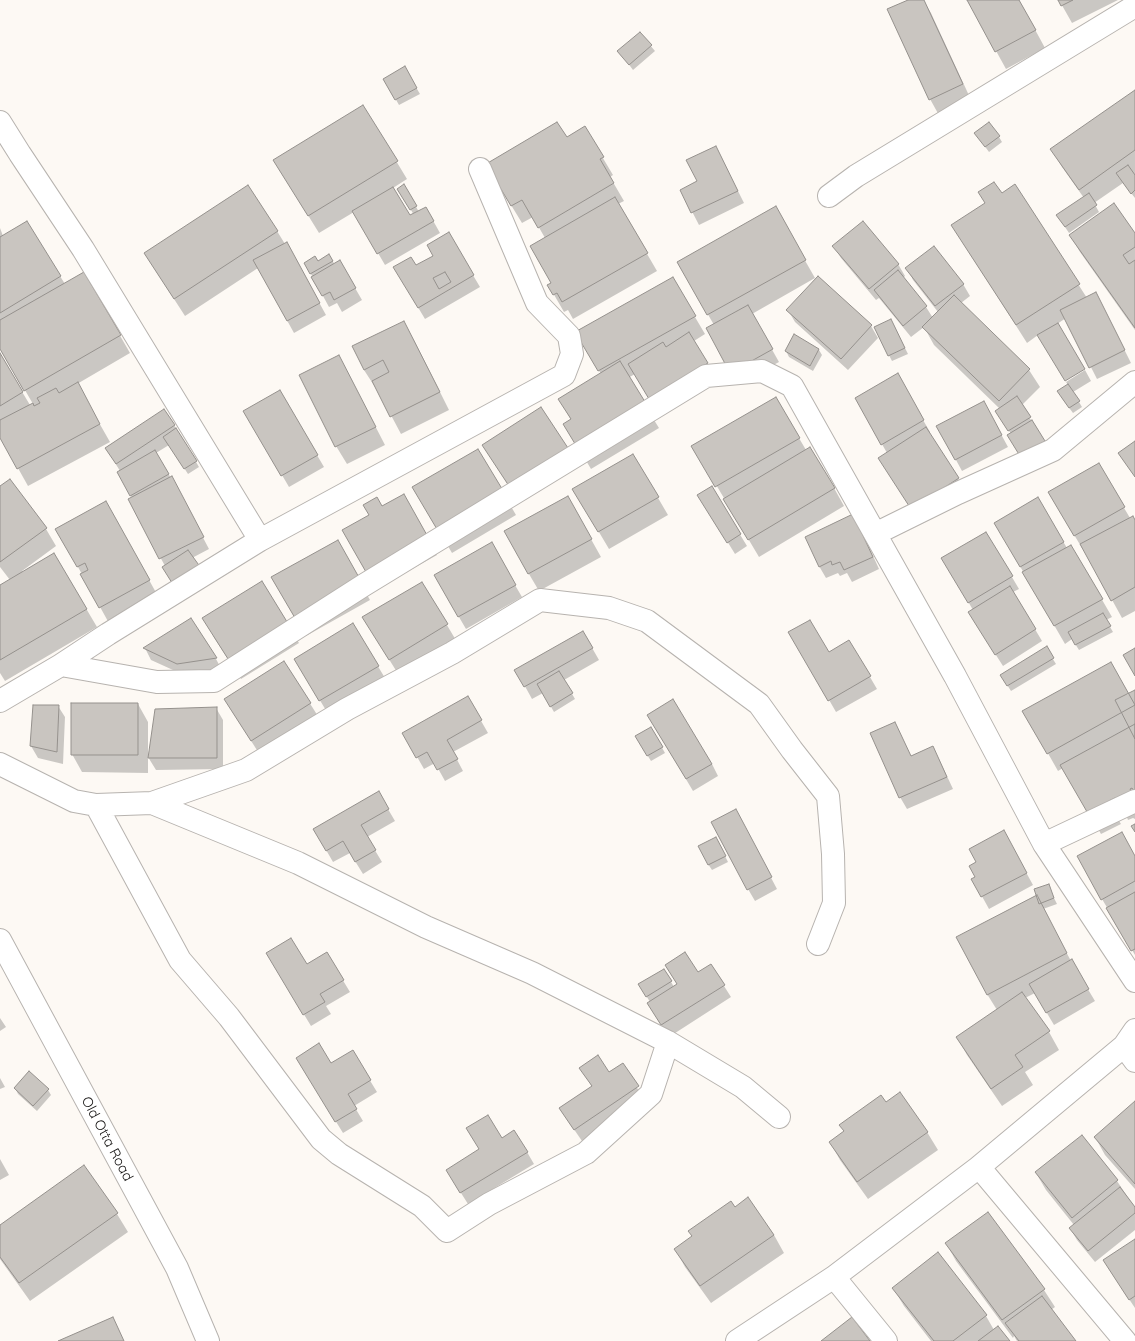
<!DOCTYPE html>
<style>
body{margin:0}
canvas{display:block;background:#fdf9f4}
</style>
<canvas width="1135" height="1341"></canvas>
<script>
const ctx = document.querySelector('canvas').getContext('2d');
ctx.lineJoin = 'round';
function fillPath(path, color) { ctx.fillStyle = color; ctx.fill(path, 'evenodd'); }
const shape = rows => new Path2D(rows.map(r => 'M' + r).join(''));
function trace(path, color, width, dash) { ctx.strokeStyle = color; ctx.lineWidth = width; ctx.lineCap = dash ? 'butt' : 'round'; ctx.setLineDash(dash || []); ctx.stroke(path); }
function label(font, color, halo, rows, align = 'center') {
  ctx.font = font + ' Quicksand,sans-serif'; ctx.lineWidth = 3.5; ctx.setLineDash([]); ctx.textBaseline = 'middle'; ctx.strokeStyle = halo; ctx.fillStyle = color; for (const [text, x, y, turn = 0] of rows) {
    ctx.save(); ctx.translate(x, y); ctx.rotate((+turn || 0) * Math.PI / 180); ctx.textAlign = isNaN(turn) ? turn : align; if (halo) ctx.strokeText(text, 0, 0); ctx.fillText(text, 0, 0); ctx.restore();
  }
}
fillPath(shape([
 [910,0,923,0,931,13,972,102,940,117,930,99],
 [968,0,1019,0,1045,48,1006,69],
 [1059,0,1118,0,1072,23],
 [640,33,655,51,633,70,619,51],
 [404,67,420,94,399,105,384,79],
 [1135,91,1135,198,1123,183,1094,203,1099,212,1069,233,1061,221,1084,198,1062,167,1052,150],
 [363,106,407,179,393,188,410,217,414,215,398,189,404,186,419,212,426,208,440,233,385,265,354,212,319,233,285,178],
 [585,128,613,175,610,177,624,201,618,204,657,271,573,319,568,310,564,312,549,286,553,283,545,238,533,217,522,223,497,182],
 [975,133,999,137,1002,142,989,152],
 [722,159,744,203,699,225,681,190,698,182],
 [1015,186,1087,298,1102,305,1131,363,1097,379,1066,318,1057,324,1084,368,1038,335,1027,343,952,225],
 [775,208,815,278,752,314,779,362,738,384,707,329,714,325,678,262],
 [26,222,65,284,84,273,130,353,77,384,110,442,28,486,0,436,0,355,30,405,33,404,0,347,0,228,3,236],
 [277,231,285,244,293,255,326,315,294,333,258,268,185,316,145,254],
 [448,233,480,287,425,319,401,279,416,266,434,256],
 [1070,235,1135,235,1135,330,1080,252],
 [834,246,898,264,905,276,903,278,926,307,933,318,938,312,913,280,907,268,963,284,970,296,961,303,1029,370,1040,387,1022,405,1047,447,1011,434,1000,416,1000,409,934,345,924,327,911,337,879,298,876,300,841,258],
 [329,255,335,265,340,262,362,300,342,312,337,303,329,307,305,263,317,262],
 [672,278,705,334,694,341,714,375,635,374,628,378,659,428,591,469,575,442,571,420,559,399,601,374,577,333],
 [788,310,871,326,878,338,848,370,795,322],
 [404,322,414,340,449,410,401,434,376,387,375,387,364,370],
 [894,326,908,354,892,361,875,328],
 [819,350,822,355,813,371,789,357,786,351],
 [339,356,385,445,347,464,336,446],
 [1085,370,1091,381,1073,392,1082,407,1073,413,1061,397,1068,385,1066,382],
 [897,375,930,432,929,433,965,490,918,520,887,453,856,398],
 [280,392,324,467,289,487,245,412],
 [776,399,806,450,834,488,844,506,759,557,693,446],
 [990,414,1008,447,962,471,938,427],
 [174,425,199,467,188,474,169,445,156,453,178,490,209,549,192,558,165,566,129,499,132,498,118,472,120,471,106,448],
 [483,445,577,466,520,503],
 [633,455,668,515,609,549,574,490],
 [1098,464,1130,518,1135,522,1135,611,1122,618,1083,547,1082,548,1049,493],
 [0,487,46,529,56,546,22,571,23,572,54,554,97,627,5,681,0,673,0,586,10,580,0,567],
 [711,487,747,546,735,554,706,507],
 [403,495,437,555,377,589,371,515,382,507],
 [506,498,516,515,452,553,424,505],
 [568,498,601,557,539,591,529,574],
 [1037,498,1067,548,1071,546,1112,617,1106,620,1113,632,1079,650,1072,639,1065,644,995,523],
 [116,520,159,598,110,625,57,529],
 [860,527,879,569,852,582,847,573,840,576,838,573,826,578,819,566],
 [986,533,1019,589,1013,592,1042,641,1003,666,976,624,973,610,943,559],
 [337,541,370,600,306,636,273,577],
 [491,544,522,597,466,629,435,576],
 [422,583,457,642,400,677,374,635],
 [191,619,216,659,222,670,184,675,151,660,145,648],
 [353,625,385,678,327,712,295,659],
 [288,626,299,643,241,679,213,636],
 [583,632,599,660,564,680,575,699,554,712,543,693,532,699,516,670],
 [790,632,828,653,849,641,877,689,836,712],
 [1046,648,1056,664,1011,691,1004,680],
 [284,662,321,721,262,758,225,700],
 [1135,691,1135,819,1133,818,1128,820,1126,815,1118,819,1121,824,1101,834,1063,768,1058,771,1024,711,1129,694],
 [468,698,488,733,453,752,463,771,445,781,435,763,424,769,404,734],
 [138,704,148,722,148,755,149,755,216,708,223,720,223,769,156,770,148,757,148,773,82,772,72,754],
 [58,706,65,717,63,764,38,758,31,746],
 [895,723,911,757,939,759,953,789,907,809,900,797],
 [655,727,712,764,718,776,693,791],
 [651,728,665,753,651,761,636,737],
 [378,792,395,821,367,837,382,862,363,874,350,853,333,862,314,829],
 [742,823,777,889,755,901,748,889],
 [1010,843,1033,885,989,909,973,880,977,878],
 [719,844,728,862,712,870,708,864],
 [1135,857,1135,955,1102,899],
 [1048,886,1057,904,1043,909,1071,961,1095,1001,1054,1025,1035,993,1025,998,1049,1032,1059,1050,1025,1072,1033,1085,1002,1106,967,1055,957,1037,997,1010,987,994,1038,896],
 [327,954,350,992,326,1006,331,1014,311,1026,274,965,307,966],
 [664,970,674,987,697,974,724,986,731,997,669,1037,655,1015,650,1002,639,984],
 [0,1018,6,1027,0,1031],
 [352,1051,377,1092,354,1106,363,1121,343,1133,304,1070,331,1064],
 [622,1064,644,1099,582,1141,560,1109,592,1087,581,1068,609,1073],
 [0,1078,5,1087,0,1089],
 [15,1088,48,1090,51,1095,37,1111,18,1094],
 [886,1103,927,1132,938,1150,868,1199,840,1160,830,1142],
 [1135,1103,1135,1189,1105,1155,1095,1137],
 [1082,1136,1117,1181,1135,1208,1135,1230,1095,1262,1077,1240,1070,1228,1074,1225,1046,1190,1036,1173],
 [501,1139,527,1152,534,1164,468,1204,454,1182],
 [0,1159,9,1175,0,1180],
 [84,1167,117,1214,128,1232,30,1301,0,1259,0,1226],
 [748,1199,774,1235,784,1253,711,1303,685,1267,675,1249],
 [988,1213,1044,1290,1055,1307,1051,1310,1075,1341,1017,1341,1014,1336,1013,1338,956,1261,946,1243],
 [1135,1240,1135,1308,1111,1272],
 [893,1288,986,1316,994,1330,1009,1341,931,1341,904,1306]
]), '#0003');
const building = shape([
 [908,0,924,0,963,84,929,100,887,9,908,0],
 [967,0,1019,0,1036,30,995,52,967,0],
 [1058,0,1073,0,1061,6,1058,0],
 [640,32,652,45,629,65,617,51,640,32],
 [405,66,417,88,395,100,383,79,405,66],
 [1135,90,1135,150,1079,190,1050,149,1135,90],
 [363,105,398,161,308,216,273,160,363,105],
 [557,122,567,137,585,126,604,157,600,159,614,183,538,228,522,200,511,206,486,164,557,122],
 [989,122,1000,136,985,147,974,133,989,122],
 [716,146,738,191,691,213,680,190,697,181,686,160,716,146],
 [1128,165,1135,175,1135,190,1131,194,1116,173,1128,165],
 [994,182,1002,193,1015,184,1080,284,1016,325,951,225,985,203,978,192,994,182],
 [404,184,417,206,410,210,397,189,404,184],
 [248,185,278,231,174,299,144,253,248,185],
 [393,187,410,215,426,207,434,221,377,254,352,211,393,187],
 [1089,193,1097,205,1065,227,1056,215,1089,193],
 [615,197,648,253,562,302,557,293,553,295,547,285,551,283,530,246,615,197],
 [1114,203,1135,233,1135,247,1123,255,1129,264,1135,260,1135,328,1069,235,1114,203],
 [776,206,806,260,707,315,677,262,776,206],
 [27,221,61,276,0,313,0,237,27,221],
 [863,221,899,264,869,289,832,246,863,221],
 [449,232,474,275,418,308,393,267,411,257,416,265,433,256,427,245,449,232],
 [445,272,451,282,439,289,433,278,445,272],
 [287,242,320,303,287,321,253,260,287,242],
 [934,246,964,284,935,306,905,268,934,246],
 [329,254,333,261,310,274,304,263,315,256,318,261,329,254],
 [340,260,356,288,334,300,330,292,322,296,311,277,340,260],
 [898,270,927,306,903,326,874,290,898,270],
 [84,272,121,335,24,391,0,349,0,320,84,272],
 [818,276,872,325,841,359,786,310,818,276],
 [673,277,696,316,598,371,575,332,673,277],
 [1096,292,1125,350,1089,368,1060,310,1096,292],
 [954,295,1030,369,999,401,922,327,954,295],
 [748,305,773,349,730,373,706,328,748,305],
 [891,319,905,348,888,356,874,327,891,319],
 [404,321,440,392,390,417,372,381,389,372,383,360,364,370,352,346,404,321],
 [1058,323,1085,369,1065,381,1037,335,1058,323],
 [689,332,708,363,649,399,628,364,663,342,666,347,689,332],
 [794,334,819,349,810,366,785,351,794,334],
 [0,353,23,392,0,406,0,353],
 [339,355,376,427,335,447,299,375,339,355],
 [620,361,650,410,580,452,563,424,571,419,558,399,620,361],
 [898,373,924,420,881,445,855,398,898,373],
 [78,382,100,424,17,469,0,438,0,420,33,403,34,406,40,403,37,398,56,388,59,393,78,382],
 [1068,384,1080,401,1069,408,1057,391,1068,384],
 [280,390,318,455,281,476,243,411,280,390],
 [1017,396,1031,417,1008,431,995,411,1017,396],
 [776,397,800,438,715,487,691,446,776,397],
 [984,401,1002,435,955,460,936,426,984,401],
 [541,407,568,448,509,486,482,445,541,407],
 [164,409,175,425,116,464,105,448,164,409],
 [1032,420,1045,441,1020,456,1007,435,1032,420],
 [926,427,959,478,911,509,878,458,926,427],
 [176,428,197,461,184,469,163,437,176,428],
 [1135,441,1135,477,1118,453,1135,441],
 [810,447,835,488,748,540,723,499,810,447],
 [478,449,507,497,441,536,412,487,478,449],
 [155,450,169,474,130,496,117,472,155,450],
 [633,454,659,497,598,532,572,489,633,454],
 [1099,463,1125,507,1074,536,1048,492,1099,463],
 [172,476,204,537,159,559,128,499,172,476],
 [10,479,47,528,0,562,0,486,10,479],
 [712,486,741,534,727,543,697,495,712,486],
 [404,494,428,537,366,572,342,530,369,515,363,505,377,497,382,506,404,494],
 [568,496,592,539,528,574,504,531,568,496],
 [1038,497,1064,542,1020,567,994,523,1038,497],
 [106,501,150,580,99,608,80,574,88,570,85,563,77,567,55,529,106,501],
 [853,514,873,557,844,570,840,562,832,565,831,561,819,567,805,537,853,514],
 [1133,516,1135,520,1135,587,1111,601,1080,544,1133,516],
 [986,532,1013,576,968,603,941,558,986,532],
 [338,540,361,581,295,618,271,577,338,540],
 [492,542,516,585,458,617,434,575,492,542],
 [1071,545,1103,599,1054,626,1022,572,1071,545],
 [188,550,201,568,174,586,162,567,188,550],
 [54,553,87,609,0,660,0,585,54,553],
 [262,581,289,625,230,662,202,618,262,581],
 [422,582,448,624,389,660,362,617,422,582],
 [1010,586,1036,629,995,655,968,612,1010,586],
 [1103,613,1111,626,1075,645,1068,632,1103,613],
 [191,618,217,658,177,664,143,648,191,618],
 [810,620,829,652,849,640,871,676,828,701,788,632,810,620],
 [353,623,379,666,319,701,294,659,353,623],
 [583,631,593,648,524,687,514,670,583,631],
 [1047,646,1054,658,1007,686,1000,675,1047,646],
 [1135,648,1135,676,1123,655,1135,648],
 [284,661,311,703,251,741,224,699,284,661],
 [1111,662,1135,705,1047,754,1022,711,1111,662],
 [559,671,573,693,550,707,537,684,559,671],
 [1135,690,1135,739,1115,700,1135,690],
 [468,696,482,720,447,740,458,759,437,770,427,752,416,758,402,733,468,696],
 [673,699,712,764,686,779,647,715,673,699],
 [71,703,138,703,138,755,71,755,71,703],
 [33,705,59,705,57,752,30,746,33,705],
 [217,707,217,758,148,758,155,709,217,707],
 [895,722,911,756,933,746,947,777,899,798,870,733,895,722],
 [1135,724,1135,793,1132,788,1130,789,1134,797,1117,803,1115,798,1109,801,1111,806,1090,817,1060,765,1135,724],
 [651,727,663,747,647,756,635,736,651,727],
 [379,791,389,809,361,825,376,850,355,862,343,841,326,851,313,829,379,791],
 [736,809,772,877,747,890,711,822,736,809],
 [1135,824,1135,832,1131,826,1135,824],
 [1004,830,1027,873,981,897,971,879,975,877,969,866,976,862,969,849,1004,830],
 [1122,832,1135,856,1135,881,1101,900,1077,856,1122,832],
 [716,837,726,856,708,865,698,846,716,837],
 [1049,884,1054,898,1039,904,1034,889,1049,884],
 [1135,892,1135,949,1131,951,1106,908,1135,892],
 [1037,895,1067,953,987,995,956,937,1037,895],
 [291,938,307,964,327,952,344,980,320,994,325,1002,303,1015,266,953,291,938],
 [685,952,698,972,711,964,725,985,661,1025,647,1003,677,984,665,965,685,952],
 [1072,959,1089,989,1046,1013,1029,984,1072,959],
 [664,969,672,981,646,997,638,984,664,969],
 [1022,992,1050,1031,1015,1055,1023,1067,991,1089,956,1037,1022,992],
 [319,1043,331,1063,353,1050,371,1080,348,1094,357,1109,335,1122,296,1058,319,1043],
 [598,1055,609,1072,623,1063,639,1086,574,1130,559,1108,592,1086,579,1068,598,1055],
 [29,1071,49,1089,33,1106,14,1088,29,1071],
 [900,1092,928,1132,857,1182,829,1142,844,1131,839,1125,881,1095,886,1102,900,1092],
 [1135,1101,1135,1184,1094,1137,1135,1101],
 [488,1115,502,1138,514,1130,528,1152,460,1193,446,1170,479,1149,466,1128,488,1115],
 [1082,1135,1118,1180,1072,1218,1035,1172,1082,1135],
 [84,1165,118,1213,19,1283,0,1257,0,1225,84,1165],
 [1120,1187,1135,1207,1135,1213,1088,1251,1069,1228,1120,1187],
 [748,1197,774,1235,700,1286,674,1249,692,1236,688,1231,731,1201,735,1207,748,1197],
 [988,1212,1045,1289,1002,1320,945,1243,988,1212],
 [1135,1239,1135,1296,1129,1300,1103,1260,1135,1239],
 [938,1252,987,1315,953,1341,934,1341,892,1288,938,1252],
 [1042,1296,1076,1341,1019,1341,1005,1323,1042,1296],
 [113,1317,124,1341,58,1341,113,1317],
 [852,1317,870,1341,821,1341,852,1317],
 [998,1326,1010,1341,978,1341,998,1326]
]);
fillPath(building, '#c9c5c0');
trace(building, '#95918d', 1);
const street = shape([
 [0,122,20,154,83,249,260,540],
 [829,196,856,176,1135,6],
 [875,534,958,493,1053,450,1135,382],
 [61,665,157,682,214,681,364,585,706,376,762,371,792,386,955,676,1044,844,1135,981],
 [0,701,61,665,108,634,260,540,564,375,572,354,569,336,537,303,480,169],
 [0,764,74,801,96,805,152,803,246,770,347,709,452,653,540,600,609,608,647,621,759,704,792,750,828,796,833,854,834,903,818,944],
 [152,803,298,863,426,927,532,973,668,1042,743,1087,779,1117],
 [96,805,180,960,229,1017,321,1139,339,1154,422,1206,447,1231,489,1204,586,1153,651,1094,668,1042],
 [1044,844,1135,801],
 [1124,1046,1135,1061],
 [979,1167,1125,1341],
 [834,1277,886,1341],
 [737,1341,834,1277,979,1167,1124,1046,1135,1030]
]);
const secondary = shape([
 [0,940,177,1268,208,1341]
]);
trace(street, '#b7b3af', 24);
trace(secondary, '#b7b3af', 24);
trace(street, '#fff', 22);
trace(secondary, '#fff', 22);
label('14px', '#110f0e', '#fff', [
 ["Old Otta Road",107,1139,62]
]);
</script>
